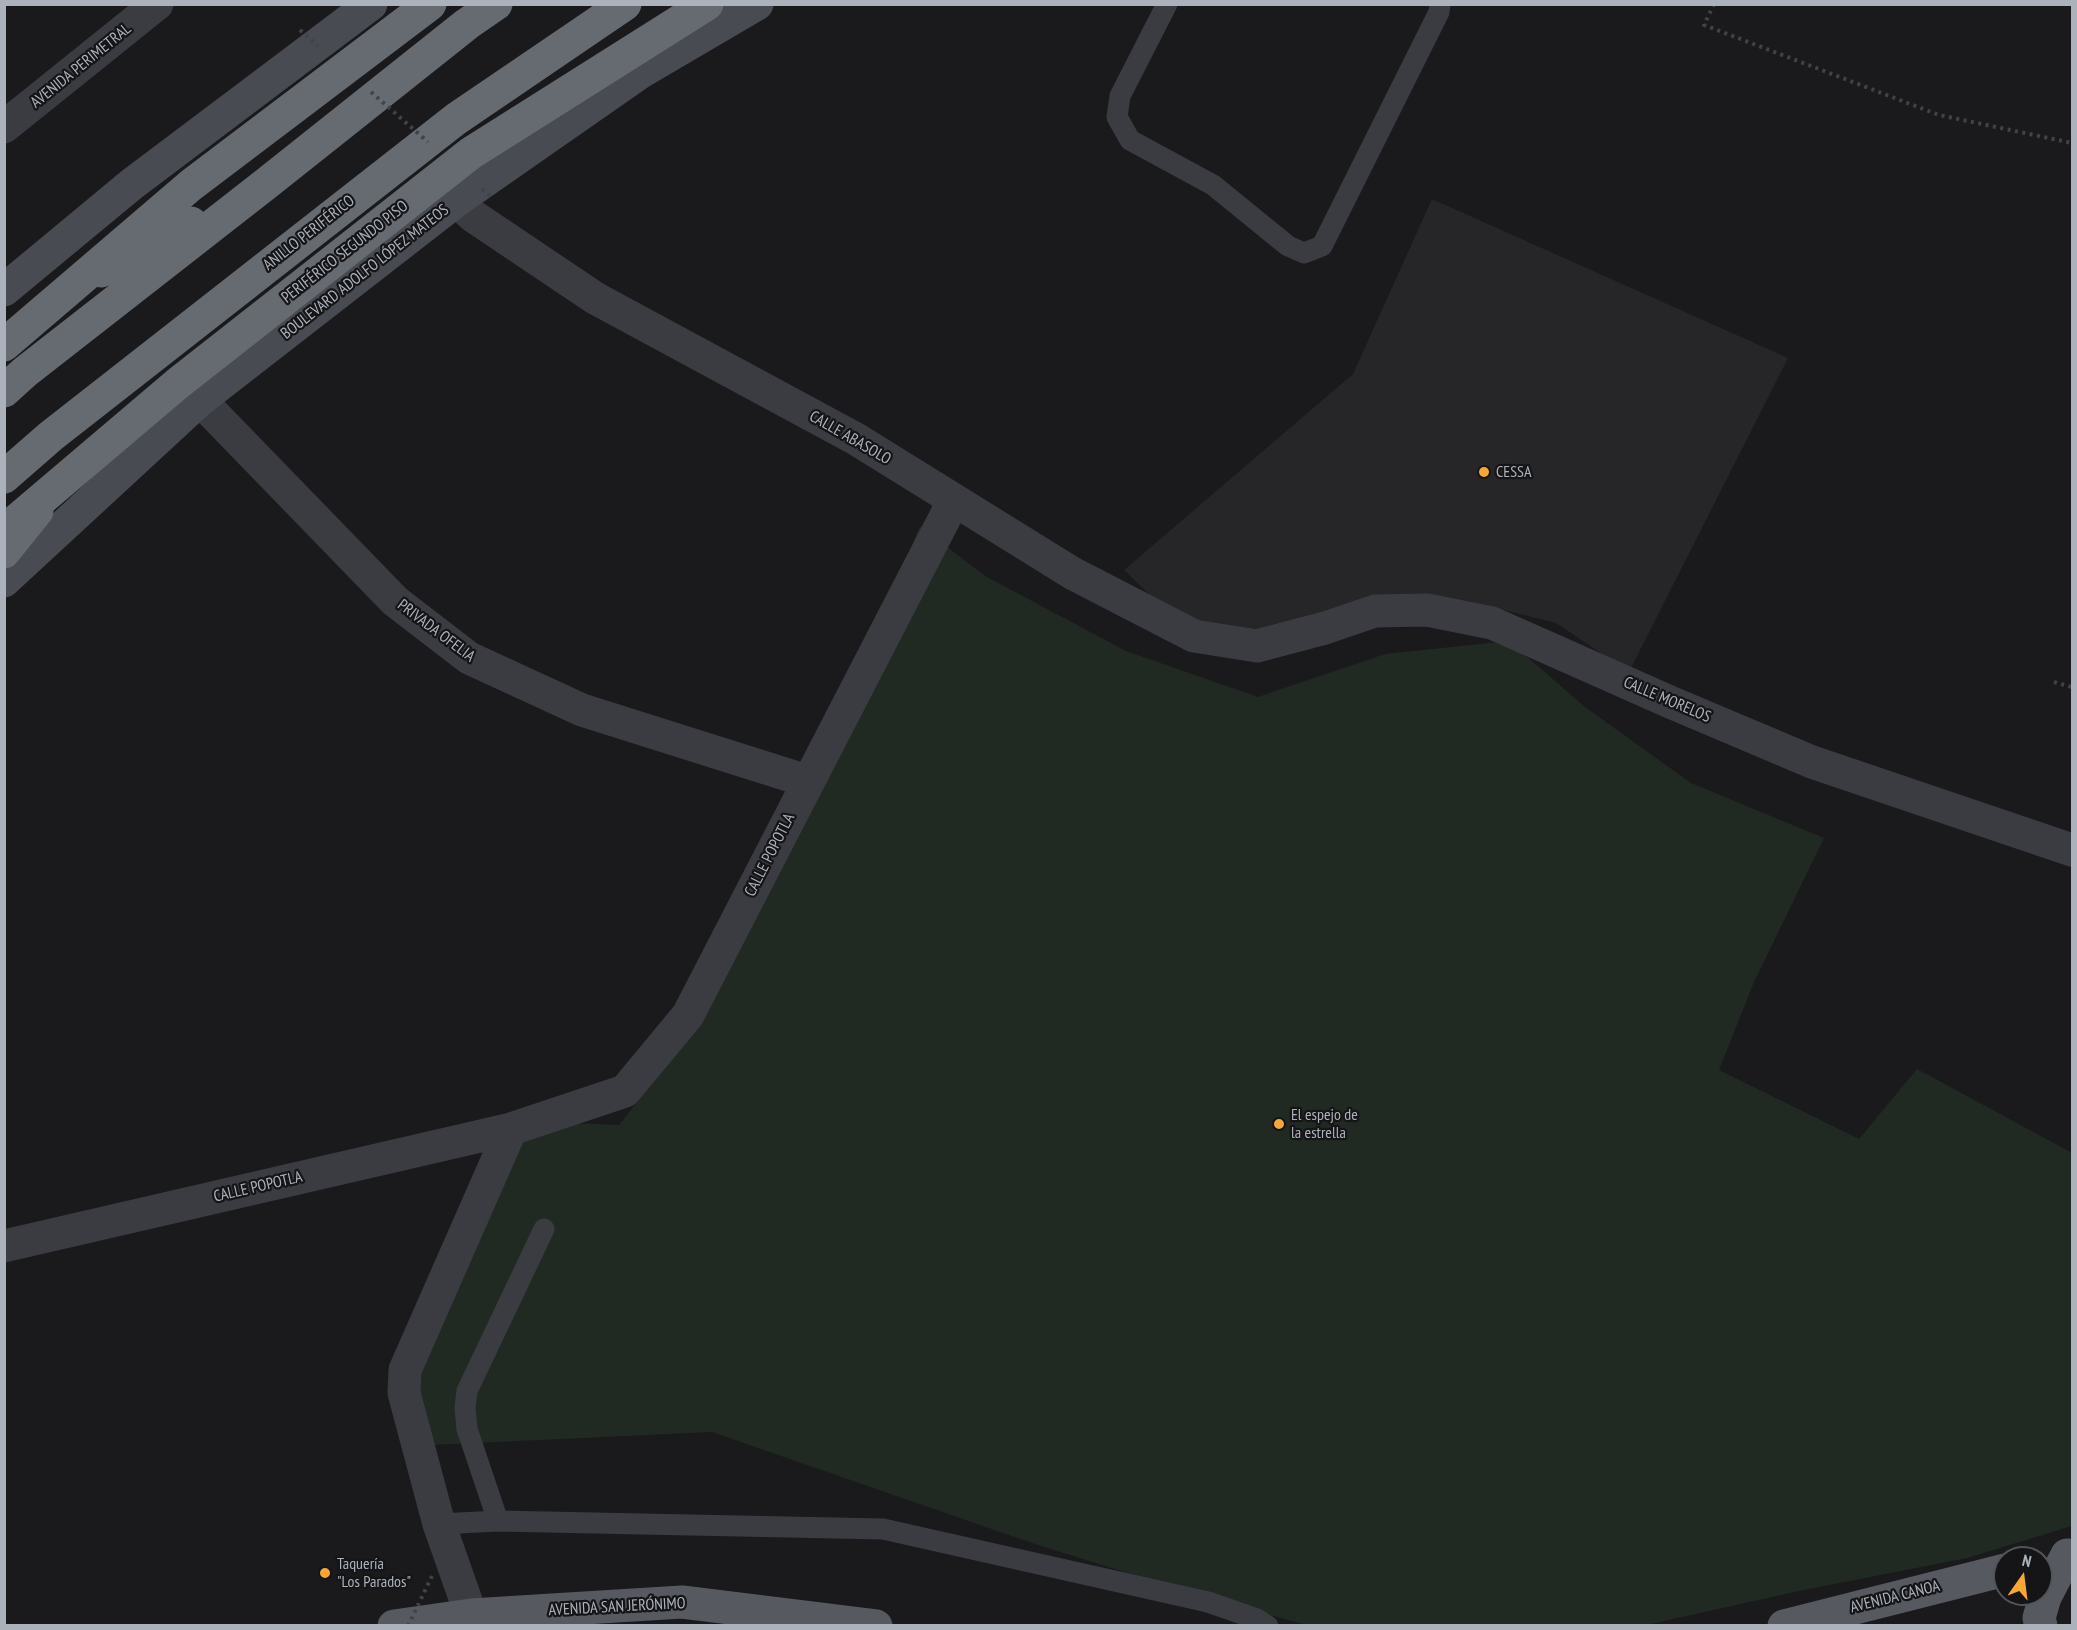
<!DOCTYPE html>
<meta charset="utf-8">
<style>
body{margin:0}
#map{position:relative;width:2077px;height:1630px;overflow:hidden;background:#1a1a1c;font-family:"PT Sans Narrow",sans-serif}
canvas{display:block}
.frame{position:absolute;inset:0;border:6px solid #acb2bc;pointer-events:none}
.north{position:absolute;left:1993px;top:1546px;width:60px;height:60px;box-sizing:border-box;background:#151517;border:2px solid #515459;border-radius:50%;rotate:14deg;font-size:16px;font-weight:700;line-height:24px;text-align:center;color:#acb2bc}
.north::after{content:'';display:block;margin:auto;width:21px;height:27px;background:#f9a635;clip-path:polygon(50% 0,100% 100%,50% 72%,0 100%)}
</style>
<div id="map">
<canvas width="2077" height="1630"></canvas>
<div class="frame"></div>
<div class="north">N</div>
</div>
<script>
const ctx = document.querySelector('canvas').getContext('2d');
ctx.lineJoin = 'round';
function fillPath(path, color) { ctx.fillStyle = color; ctx.fill(path, 'evenodd'); }
const shape = rows => new Path2D(rows.map(r => 'M' + r).join(''));
function trace(path, color, width, dash) { ctx.strokeStyle = color; ctx.lineWidth = width; ctx.lineCap = dash ? 'butt' : 'round'; ctx.setLineDash(dash || []); ctx.stroke(path); }
function label(font, color, halo, rows, align = 'center') {
  ctx.font = font + ' "PT Sans Narrow",sans-serif'; ctx.lineWidth = 4.5; ctx.setLineDash([]); ctx.textBaseline = 'middle'; ctx.strokeStyle = halo; ctx.fillStyle = color; for (const [text, x, y, turn = 0] of rows) {
    ctx.save(); ctx.translate(x, y); ctx.rotate((+turn || 0) * Math.PI / 180); ctx.textAlign = isNaN(turn) ? turn : align; if (halo) ctx.strokeText(text, 0, 0); ctx.fillText(text, 0, 0); ctx.restore();
  }
}
fillPath(shape([
 [1432,199,1788,358,1629,672,1556,623,1476,603,1294,633,1180,624,1124,570,1353,374]
]), '#262629');
fillPath(shape([
 [920,526,985,576,1126,651,1258,697,1385,654,1509,641,1585,707,1691,783,1824,838,1754,982,1719,1070,1859,1139,1917,1069,2072,1153,2072,1526,1967,1558,1799,1591,1646,1625,1307,1625,1217,1601,1032,1543,712,1432,430,1445,406,1377,503,1153,539,1122,619,1125,697,1026,805,808]
]), '#212a22');
trace(shape([
 [1714,4,1704,25,1939,115,2072,143],
 [2054,682,2072,687]
]), '#404348', 4, [3, 4.5]);
trace(shape([
 [1167,4,1120,96,1117,117,1130,140,1213,185,1288,246,1304,253,1322,246,1439,12,1440,4],
 [498,1521,467,1429,465,1408,467,1391,544,1229],
 [439,1524,498,1521,883,1529,1208,1602,1257,1619,1268,1626]
]), '#3a3c41', 21);
trace(shape([
 [4,127,157,4],
 [456,201,473,216,595,298,856,439,1072,573,1194,636,1257,646,1325,628,1375,611,1427,610,1492,623,1670,702,1812,762,2072,850],
 [200,400,395,601,469,658,582,710,807,781],
 [4,1246,511,1129,625,1091,688,1015,954,500],
 [471,1615,439,1524,404,1393,405,1370,511,1129]
]), '#3a3c41', 33);
trace(shape([
 [4,290,132,184,371,4],
 [4,581,200,400,456,201,641,72,757,4]
]), '#484b51', 33);
trace(shape([
 [394,1626,471,1615,682,1602,876,1626],
 [1784,1626,2005,1570],
 [2041,1626,2039,1618,2045,1597,2067,1555]
]), '#565960', 33);
trace(shape([
 [101,271,191,223],
 [4,391,25,372,267,183,467,24,496,4],
 [4,477,51,436,456,119,625,4],
 [4,552,37,511]
]), '#666b72', 33);
trace(shape([
 [300,30,318,46],
 [371,92,428,142],
 [482,189,493,198],
 [408,1626,432,1576]
]), '#404348', 4, [3, 4.5]);
trace(shape([
 [4,345,191,185,430,4],
 [4,531,177,384,471,153,707,4]
]), '#666b72', 33);
for (const [x, y, r, color] of [
 [1484,472,6,"#f9a635"],
 [1279,1124,6,"#f9a635"],
 [325,1573,6,"#f9a635"]
]) { const dot = new Path2D(); dot.arc(x, y, r, 0, 2 * Math.PI); ctx.fillStyle = color; ctx.fill(dot); trace(dot, '#151517', 2); }
label('16px', '#acb2bc', '#151517', [
 ["AVENIDA PERIMETRAL",81,66,-39],
 ["ANILLO PERIFÉRICO",309,233,-38],
 ["PERIFÉRICO SEGUNDO PISO",345,252,-38],
 ["BOULEVARD ADOLFO LÓPEZ MATEOS",365,272,-38],
 ["CALLE ABASOLO",850,438,30],
 ["PRIVADA OFELIA",436,631,37],
 ["CALLE MORELOS",1667,700,23],
 ["CALLE POPOTLA",770,855,-63],
 ["CALLE POPOTLA",258,1187,-13],
 ["AVENIDA CANOA",1895,1597,-14],
 ["AVENIDA SAN JERÓNIMO",617,1607,-3]
]);
label('16px', '#acb2bc', '#151517', [
 ["CESSA",1496,472],
 ["El espejo de",1291,1115],
 ["la estrella",1291,1133],
 ["Taquería",337,1564],
 ["\"Los Parados\"",337,1582]
], 'left');
</script>
